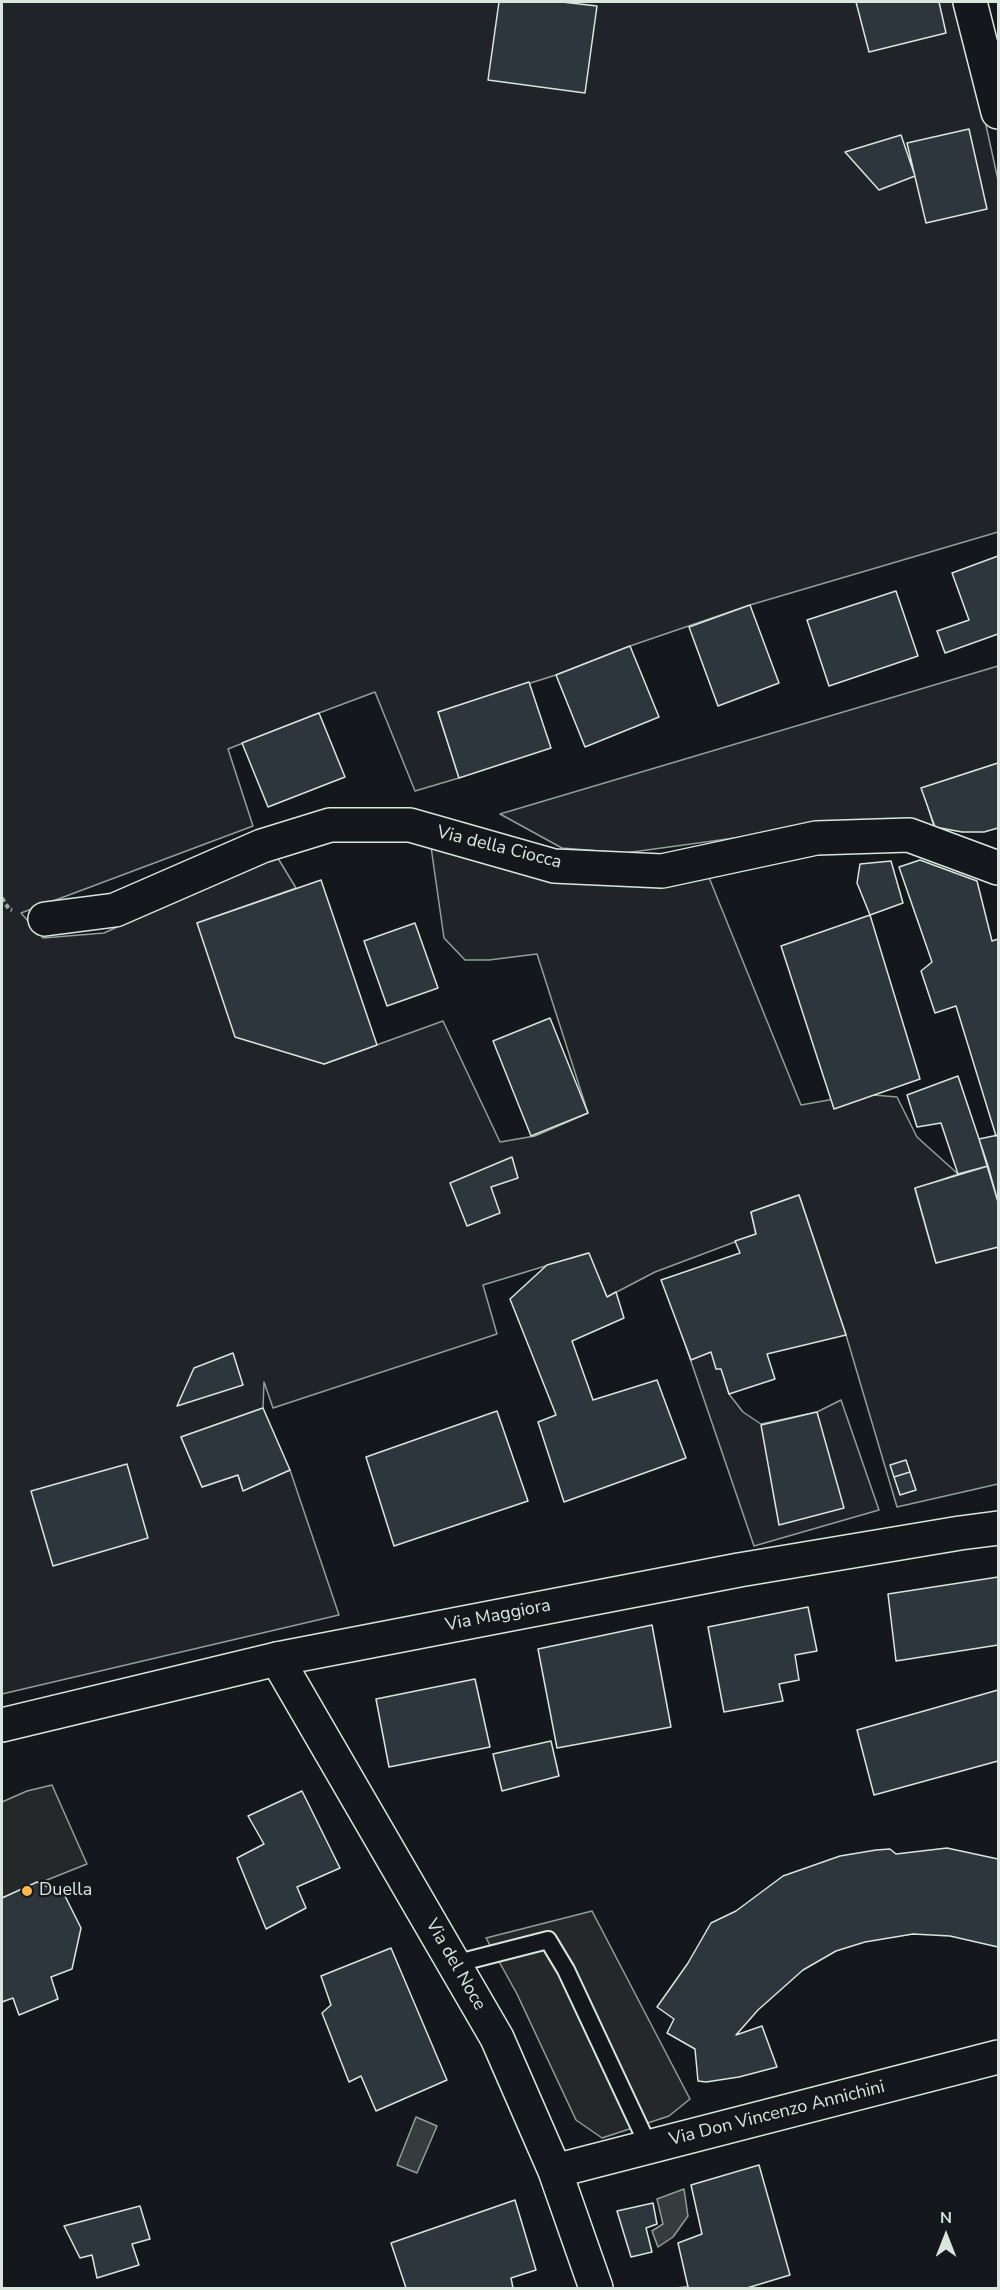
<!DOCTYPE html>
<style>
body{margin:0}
#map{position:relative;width:1000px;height:2290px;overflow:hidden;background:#14181c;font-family:"Nunito Sans",sans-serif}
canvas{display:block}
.frame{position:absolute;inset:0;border:3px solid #d8e6dc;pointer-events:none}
.north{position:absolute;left:916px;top:2206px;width:60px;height:60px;-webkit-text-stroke:4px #14181c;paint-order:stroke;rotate:0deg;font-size:16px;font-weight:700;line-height:24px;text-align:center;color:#d8e6dc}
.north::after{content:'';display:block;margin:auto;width:21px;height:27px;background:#d8e6dc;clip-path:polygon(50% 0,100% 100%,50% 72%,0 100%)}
</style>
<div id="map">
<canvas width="1000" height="2290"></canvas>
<div class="frame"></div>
<div class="north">N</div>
</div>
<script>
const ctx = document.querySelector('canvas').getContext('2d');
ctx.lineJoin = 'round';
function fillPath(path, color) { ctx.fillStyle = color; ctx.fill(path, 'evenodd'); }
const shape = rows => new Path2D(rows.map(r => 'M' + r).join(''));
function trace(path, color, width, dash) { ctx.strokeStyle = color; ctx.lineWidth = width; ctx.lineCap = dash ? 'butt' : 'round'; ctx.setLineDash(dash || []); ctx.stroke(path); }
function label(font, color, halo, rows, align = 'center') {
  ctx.font = font + ' "Nunito Sans",sans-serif'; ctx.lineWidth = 4.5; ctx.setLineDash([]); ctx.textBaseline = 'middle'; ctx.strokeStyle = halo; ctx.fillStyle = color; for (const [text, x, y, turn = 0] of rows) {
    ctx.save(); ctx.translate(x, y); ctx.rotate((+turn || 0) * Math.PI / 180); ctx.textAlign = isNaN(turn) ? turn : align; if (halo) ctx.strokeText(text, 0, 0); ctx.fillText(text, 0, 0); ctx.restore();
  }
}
const green = shape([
 [2,2,959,2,998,180,998,532,750,605,630,646,556,675,438,712,459,778,415,791,375,692,319,713,228,749,253,826,21,913,43,938,104,933,276,855,296,888,197,923,324,1064,443,1021,500,1142,535,1136,588,1113,537,954,489,960,465,960,444,938,431,847,708,875,801,1105,862,1094,897,1097,917,1137,958,1174,915,1189,936,1263,998,1247,998,1484,897,1507,846,1335,799,1195,751,1212,756,1234,655,1272,607,1297,588,1253,483,1285,497,1334,273,1408,264,1382,263,1408,181,1437,202,1487,238,1475,243,1490,290,1470,339,1615,2,1694,2,2],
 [998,666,998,763,922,788,934,827,940,827,815,827,625,853,562,848,500,814,998,666],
 [700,1285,729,1394,743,1412,761,1424,817,1412,841,1400,879,1510,754,1546,669,1297,700,1285]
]);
fillPath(green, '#202428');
trace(green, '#939e99', 1.5);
const parking = shape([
 [52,1785,87,1864,2,1898,2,1802,27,1791,52,1785],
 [592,1911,690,2099,669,2116,602,2138,576,2120,517,1994,486,1938,592,1911]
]);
fillPath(parking, '#24282b');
trace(parking, '#939e99', 1.5);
const water = shape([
 [416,2117,437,2126,417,2173,397,2165,416,2117],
 [684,2189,688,2216,673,2237,658,2247,652,2231,663,2224,657,2199,684,2189]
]);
fillPath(water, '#363b3e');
trace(water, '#939e99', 1.5);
const building = shape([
 [499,2,562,2,597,6,585,93,488,80,499,2],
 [856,2,939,2,946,33,869,52,856,2],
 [969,129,987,209,926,223,907,143,969,129],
 [901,135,915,176,879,190,845,152,901,135],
 [998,556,998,634,945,653,937,631,969,620,952,573,998,556],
 [896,591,918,656,829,686,807,620,896,591],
 [750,605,779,683,718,706,689,627,750,605],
 [630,646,659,717,585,747,556,675,630,646],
 [529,682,551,748,459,778,438,712,529,682],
 [319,713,345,777,268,807,242,743,319,713],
 [998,763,998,828,984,832,962,832,935,827,921,788,998,763],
 [920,860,977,881,992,941,998,939,998,1135,996,1136,956,1006,935,1013,921,971,932,962,899,867,920,860],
 [891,861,903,903,870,915,857,883,860,864,891,861],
 [321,880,377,1045,324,1064,235,1037,197,923,321,880],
 [870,915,920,1079,834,1109,781,946,870,915],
 [415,923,438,988,387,1006,364,941,415,923],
 [550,1018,588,1113,531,1136,493,1041,550,1018],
 [958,1076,988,1166,958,1174,941,1123,917,1127,907,1095,958,1076],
 [998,1135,998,1202,979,1139,998,1135],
 [512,1157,518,1178,491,1187,500,1213,467,1226,450,1183,512,1157],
 [988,1166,998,1202,998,1247,936,1263,915,1188,988,1166],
 [799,1195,846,1335,767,1354,775,1379,729,1394,721,1369,716,1369,711,1352,691,1360,661,1280,740,1253,735,1241,756,1234,751,1212,799,1195],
 [589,1253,607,1297,616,1292,624,1318,572,1341,593,1400,657,1380,686,1458,564,1502,538,1422,556,1415,510,1299,547,1265,589,1253],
 [233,1353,243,1385,177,1406,194,1368,233,1353],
 [263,1408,290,1470,243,1491,238,1475,202,1487,181,1437,263,1408],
 [497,1411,528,1501,394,1546,366,1457,497,1411],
 [817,1412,844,1508,779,1525,761,1425,817,1412],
 [906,1460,910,1472,894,1477,890,1465,906,1460],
 [127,1464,148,1538,53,1566,31,1491,127,1464],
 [910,1472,916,1490,900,1495,894,1477,910,1472],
 [998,1577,998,1645,896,1661,888,1594,998,1577],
 [808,1607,817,1651,795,1655,799,1680,779,1684,783,1701,724,1712,708,1627,808,1607],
 [652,1625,671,1727,557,1748,538,1649,652,1625],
 [475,1679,490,1747,389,1767,376,1699,475,1679],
 [998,1690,998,1761,874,1795,857,1730,998,1690],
 [551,1741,559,1776,502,1791,493,1754,551,1741],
 [302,1791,340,1868,297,1887,306,1908,266,1929,237,1858,264,1844,248,1816,302,1791],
 [947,1848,998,1859,998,1947,950,1936,913,1934,865,1942,836,1951,803,1970,758,2010,736,2035,762,2026,777,2067,739,2077,706,2082,698,2081,695,2049,667,2033,674,2019,657,2007,688,1963,711,1923,736,1911,783,1876,840,1856,876,1850,890,1849,896,1854,947,1848],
 [37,1882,64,1894,81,1928,72,1969,51,1977,58,1999,19,2015,13,1998,2,2002,2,1898,37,1882],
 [391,1948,447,2080,376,2111,361,2076,349,2082,322,2013,331,2005,321,1976,391,1948],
 [759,2165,790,2275,747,2288,675,2288,688,2287,678,2243,702,2234,691,2185,759,2165],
 [515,2200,536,2270,511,2278,513,2288,406,2288,391,2243,515,2200],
 [653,2203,657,2224,646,2228,652,2252,631,2257,617,2211,653,2203],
 [140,2206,150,2239,132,2244,139,2265,97,2278,92,2255,80,2258,64,2226,140,2206]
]);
fillPath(building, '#2c363c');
trace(building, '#d8e6dc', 1.5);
const service = shape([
 [454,1964,548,1940,566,1970,649,2147]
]);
const minor = shape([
 [970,2,998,112],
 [45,919,115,910,262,846,330,825,410,825,554,866,662,871,816,838,909,835,998,868],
 [277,1659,497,2038,555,2171,596,2288],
 [555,2171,998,2057]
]);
const tertiary = shape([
 [2,1725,277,1659,739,1570,960,1533,998,1528]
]);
trace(service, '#d8e6dc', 20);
trace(minor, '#d8e6dc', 36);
trace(tertiary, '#d8e6dc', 36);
trace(shape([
 [2,898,9,909,12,910]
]), '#9da8a2', 4, [4.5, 3]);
trace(service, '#14181c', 16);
trace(minor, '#14181c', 33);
trace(tertiary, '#14181c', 33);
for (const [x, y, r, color] of [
 [27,1891,6,"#ffb74d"]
]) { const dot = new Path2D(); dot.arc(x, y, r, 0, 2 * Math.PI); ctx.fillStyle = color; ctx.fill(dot); trace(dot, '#14181c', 2); }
label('18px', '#d8e6dc', '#14181c', [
 ["Via della Ciocca",499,848,14],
 ["Via Maggiora",498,1616,-11],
 ["Via del Noce",455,1965,60],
 ["Via Don Vincenzo Annichini",777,2114,-14]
]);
label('18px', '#d8e6dc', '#14181c', [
 ["Duella",39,1891]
], 'left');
</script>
